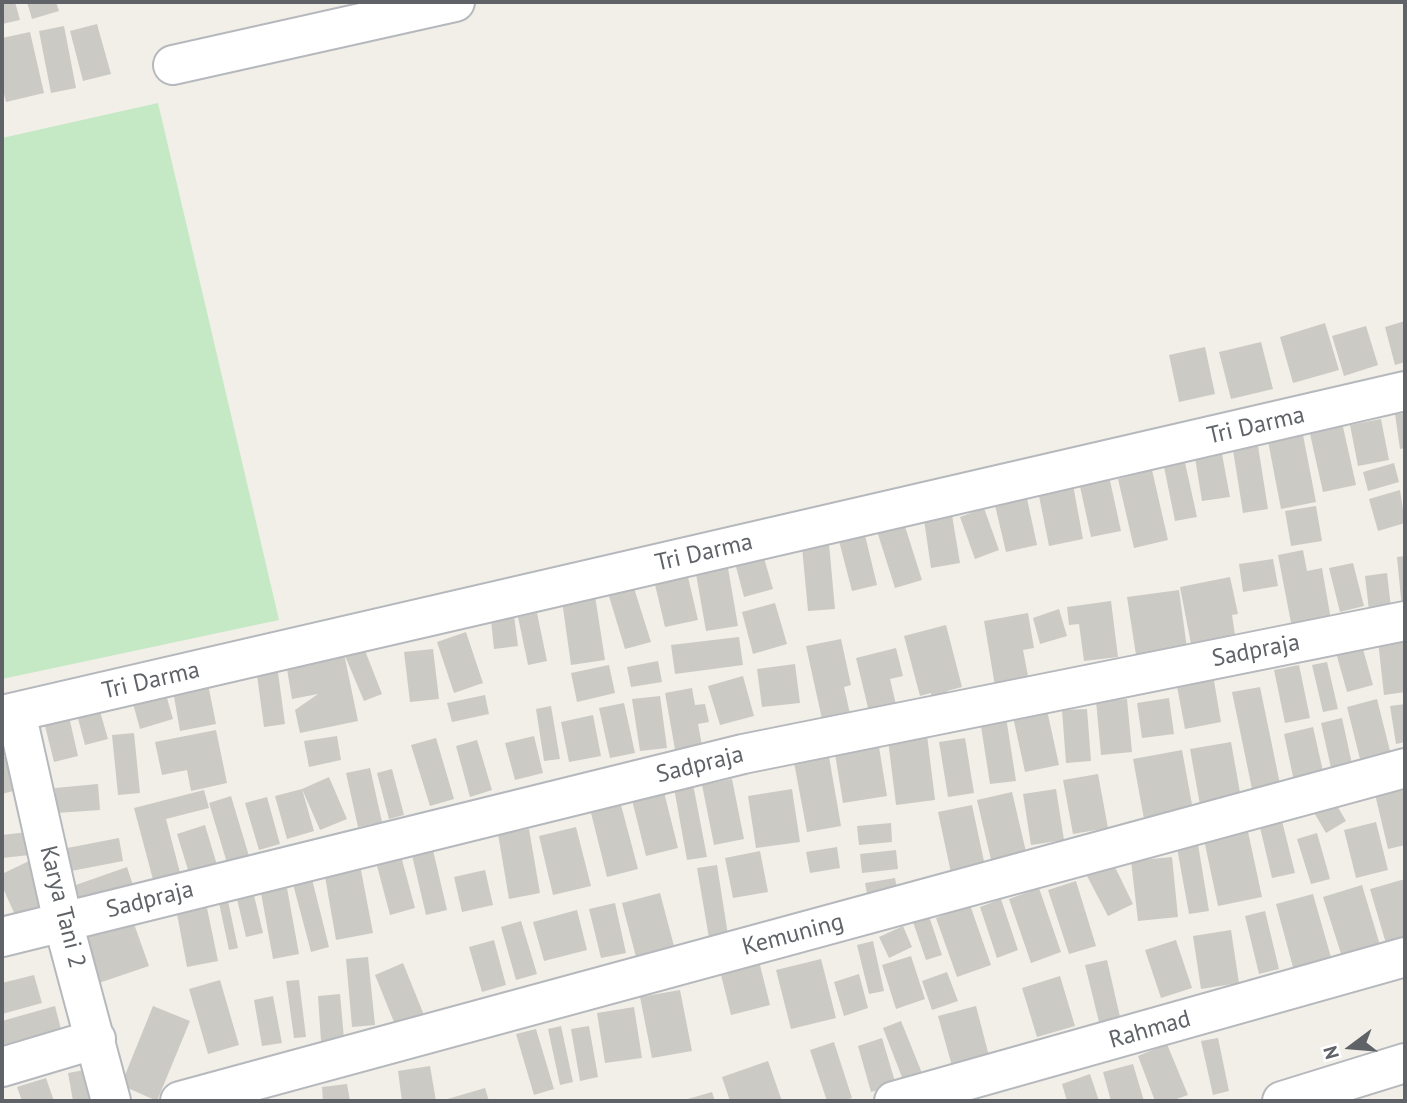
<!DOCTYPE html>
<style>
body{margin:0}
#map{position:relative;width:1407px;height:1103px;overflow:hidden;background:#f1efe8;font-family:"PT Sans",sans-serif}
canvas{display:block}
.frame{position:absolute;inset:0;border:4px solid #5f6368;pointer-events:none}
.north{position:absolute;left:1316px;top:1012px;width:70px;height:70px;-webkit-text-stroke:5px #fff;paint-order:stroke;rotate:254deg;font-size:19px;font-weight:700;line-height:28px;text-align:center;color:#5f6368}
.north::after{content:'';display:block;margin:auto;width:24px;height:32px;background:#5f6368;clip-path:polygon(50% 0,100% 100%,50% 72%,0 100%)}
</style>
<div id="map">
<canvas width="1407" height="1103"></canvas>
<div class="frame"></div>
<div class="north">N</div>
</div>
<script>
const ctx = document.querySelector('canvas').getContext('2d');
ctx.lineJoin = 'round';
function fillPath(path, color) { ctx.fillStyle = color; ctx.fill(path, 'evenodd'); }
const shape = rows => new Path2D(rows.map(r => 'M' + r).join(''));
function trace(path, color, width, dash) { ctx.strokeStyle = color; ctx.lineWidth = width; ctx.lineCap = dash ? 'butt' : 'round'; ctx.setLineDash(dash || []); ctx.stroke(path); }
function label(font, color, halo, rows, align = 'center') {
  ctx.font = font + ' "PT Sans",sans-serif'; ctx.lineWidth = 7; ctx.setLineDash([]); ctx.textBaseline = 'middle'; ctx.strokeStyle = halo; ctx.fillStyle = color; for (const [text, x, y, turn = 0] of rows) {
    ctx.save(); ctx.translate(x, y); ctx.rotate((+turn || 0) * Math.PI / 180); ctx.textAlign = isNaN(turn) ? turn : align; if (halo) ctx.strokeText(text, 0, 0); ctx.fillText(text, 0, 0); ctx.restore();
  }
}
fillPath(shape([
 [158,103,279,620,2,679,2,138]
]), '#c5e8c5');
fillPath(shape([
 [2,2,15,2,20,20,2,24],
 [27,2,56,2,59,11,32,19],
 [97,24,111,74,83,81,70,31],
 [64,26,76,88,51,93,39,31],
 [30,32,44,93,6,102,2,86,2,38],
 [1405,321,1405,362,1395,365,1385,327],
 [1325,323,1339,370,1293,383,1280,337],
 [1366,326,1378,365,1344,376,1332,336],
 [1261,342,1273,389,1231,399,1219,352],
 [1205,347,1215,394,1179,402,1169,355],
 [1405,413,1405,448,1400,449,1395,414],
 [1341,418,1356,485,1323,492,1308,425],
 [1381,419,1389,460,1358,466,1350,425],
 [1303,435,1316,502,1281,509,1268,441],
 [1258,446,1268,509,1243,513,1233,450],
 [1222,454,1230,497,1202,501,1195,458],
 [1184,458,1197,517,1175,521,1163,462],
 [1394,463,1399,482,1368,491,1363,472],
 [1152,470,1168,540,1134,548,1118,479],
 [1109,476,1121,531,1091,537,1079,482],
 [1073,485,1083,539,1049,546,1038,491],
 [1400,490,1405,523,1378,531,1369,499],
 [1026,494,1037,545,1006,552,994,501],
 [1316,506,1322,541,1291,546,1285,511],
 [984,508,999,550,975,559,960,517],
 [952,515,960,563,931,568,924,520],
 [903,520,922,580,895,588,876,528],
 [864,531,877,585,852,591,838,537],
 [829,544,835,609,808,611,802,547],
 [1303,550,1307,571,1322,568,1331,620,1292,628,1278,555],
 [762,551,773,589,744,597,734,559],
 [1405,556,1405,619,1403,619,1397,557],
 [1273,559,1278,586,1243,592,1239,564],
 [1353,563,1364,606,1340,612,1329,568],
 [685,564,698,620,665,627,652,572],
 [728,568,738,626,706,631,696,574],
 [1387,573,1392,616,1370,619,1365,576],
 [1230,577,1238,614,1232,615,1235,635,1191,644,1180,587],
 [633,585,651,642,625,649,608,593],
 [1179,590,1187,648,1136,655,1127,597],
 [595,596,605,660,571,665,562,601],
 [1111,601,1118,657,1084,661,1079,624,1069,625,1067,607],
 [775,603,787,644,753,654,742,612],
 [513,608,518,646,494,649,490,611],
 [1059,609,1067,636,1040,644,1033,618],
 [537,613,547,661,528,665,518,617],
 [1028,613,1034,648,1023,650,1029,681,995,686,984,621],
 [946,625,962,687,947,691,949,697,932,701,931,693,920,696,904,636],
 [466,632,483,683,454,693,437,642],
 [739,637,743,665,675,674,671,645],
 [1405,638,1405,692,1384,695,1378,641],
 [841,639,851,685,844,687,853,727,825,733,806,646],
 [1361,642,1373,685,1347,692,1335,649],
 [342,644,358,721,300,733,295,710,318,694,292,699,285,657],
 [364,648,382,694,364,701,345,656],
 [896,648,903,676,890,679,897,709,870,716,856,658],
 [433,649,439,699,410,702,404,652],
 [658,661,662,682,631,687,627,667],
 [1327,662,1338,709,1323,712,1312,665],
 [795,664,800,703,762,707,757,669],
 [277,665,285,724,264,727,256,668],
 [609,665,615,693,577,702,571,673],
 [1299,665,1310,718,1285,723,1274,670],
 [1213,675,1221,722,1185,729,1176,681],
 [743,676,754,716,720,725,708,686],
 [207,679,216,724,180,731,172,685],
 [1260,687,1281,789,1253,794,1232,692],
 [692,688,695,705,705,704,709,722,698,724,703,751,676,755,665,693],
 [165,691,173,719,140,729,132,700],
 [485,695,489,714,452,722,447,703],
 [660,696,667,748,640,751,632,699],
 [1169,698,1174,734,1142,738,1137,703],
 [1127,699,1132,752,1101,755,1096,701],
 [1377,699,1390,751,1360,759,1347,707],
 [97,701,108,739,85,745,75,707],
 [624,703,635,753,610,758,599,708],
 [1405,704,1405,742,1396,744,1390,706],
 [551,706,560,759,544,761,536,709],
 [67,708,78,756,54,762,42,714],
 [1087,709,1091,761,1066,763,1062,710],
 [1047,710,1059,765,1025,772,1013,717],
 [593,715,601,756,569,762,561,722],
 [1006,717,1016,781,990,784,980,720],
 [1342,718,1352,764,1331,768,1321,723],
 [1313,727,1325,780,1295,786,1284,734],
 [216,730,227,783,191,791,187,770,162,775,155,742],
 [134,733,140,793,118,795,112,735],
 [927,735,935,800,896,805,888,740],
 [337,736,341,760,309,767,304,741],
 [534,736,543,773,515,780,505,743],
 [436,738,454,799,430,806,411,745],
 [965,738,974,793,948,797,939,742],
 [477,740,492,790,470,797,456,746],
 [878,741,887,796,843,803,834,748],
 [1231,742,1241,798,1200,805,1190,749],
 [1182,750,1193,810,1144,819,1133,759],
 [828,751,841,826,807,832,793,757],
 [14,754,24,788,2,794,2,758],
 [370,768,382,822,358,827,346,773],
 [392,769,404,815,389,819,377,773],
 [1098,774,1108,828,1073,834,1063,780],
 [329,777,347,819,320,830,302,789],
 [732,779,744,839,714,845,702,785],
 [98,784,100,810,57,813,55,788],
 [693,784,707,857,687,860,674,788],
 [1405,787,1405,845,1388,849,1375,794],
 [302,789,314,831,287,839,275,796],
 [792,789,800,842,756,848,748,796],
 [1056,789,1064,840,1031,845,1023,794],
 [204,790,209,808,166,819,183,884,156,891,134,808],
 [664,792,678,848,646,856,632,800],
 [1012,792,1027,856,992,864,977,800],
 [231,796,249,856,227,863,209,803],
 [267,797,280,844,259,850,245,803],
 [1332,797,1346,821,1326,833,1312,809],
 [621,805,638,869,607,877,591,813],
 [972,805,985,866,951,873,938,812],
 [1280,813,1295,873,1272,878,1258,819],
 [1376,822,1388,870,1356,878,1344,830],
 [891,823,892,842,859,845,857,826],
 [205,825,217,865,189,873,177,834],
 [576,827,591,886,553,895,539,836],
 [1247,827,1262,897,1218,906,1203,835],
 [529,829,540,893,509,899,498,834],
 [37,831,39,854,2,858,2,835],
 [1317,833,1330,879,1311,884,1297,839],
 [119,838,123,861,66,872,62,849],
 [1198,844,1209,911,1189,914,1177,848],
 [432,846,447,910,426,915,411,851],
 [837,847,840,868,810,873,806,852],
 [896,850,898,869,862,873,860,854],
 [760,851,768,892,733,898,725,858],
 [401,856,415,908,390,915,376,862],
 [1172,857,1178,917,1138,921,1131,861],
 [29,861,49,902,16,917,2,886,2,874],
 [1113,863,1133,904,1108,916,1087,876],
 [360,865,373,933,336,940,324,871],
 [717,865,728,935,709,938,697,868],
 [127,867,136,894,79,913,70,887],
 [485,870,493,905,462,912,454,877],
 [895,878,898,894,868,899,865,883],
 [312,879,329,947,311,952,293,884],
 [1405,879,1405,941,1387,947,1370,889],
 [1076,881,1096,946,1069,954,1048,890],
 [1362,885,1380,945,1342,957,1323,897],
 [287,888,299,954,273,959,261,893],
 [1039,888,1061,952,1031,963,1009,899],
 [253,891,263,933,246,937,236,895],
 [660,893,674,946,636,957,622,903],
 [1313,894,1332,961,1294,971,1276,904],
 [1001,899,1018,950,997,958,980,907],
 [228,901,238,948,229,950,219,903],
 [615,903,626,953,601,958,589,909],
 [970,905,991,965,957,977,936,918],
 [207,908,218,961,187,967,177,914],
 [577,910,587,950,544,961,533,922],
 [1265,911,1279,969,1259,974,1245,916],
 [929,916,942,955,926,960,913,922],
 [133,921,149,966,93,985,78,940],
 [521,921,537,974,516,980,501,927],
 [903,926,912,947,889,958,879,937],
 [1231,930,1239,983,1201,989,1193,936],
 [494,940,506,985,482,992,469,947],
 [1176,940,1192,988,1161,998,1145,950],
 [873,941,884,991,869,994,857,945],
 [757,953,770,1005,731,1015,718,963],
 [911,956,925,999,896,1009,882,965],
 [368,957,375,1025,352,1027,346,959],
 [821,959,836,1018,791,1029,776,970],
 [1107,960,1120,1017,1099,1022,1085,965],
 [403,963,424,1015,396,1027,375,975],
 [947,972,958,1001,932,1010,922,981],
 [859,974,868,1008,844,1016,834,982],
 [34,975,42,1003,2,1014,2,983],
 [1060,976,1075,1026,1037,1037,1022,988],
 [220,980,239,1045,208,1054,189,989],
 [299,980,306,1037,294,1038,286,981],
 [680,990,692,1051,652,1058,640,997],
 [340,994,344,1039,321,1041,318,996],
 [273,996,282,1043,262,1046,254,1000],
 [55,1006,63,1037,2,1050,2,1021],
 [153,1006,190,1021,157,1101,121,1085],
 [976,1006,989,1056,952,1066,938,1016],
 [634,1007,642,1058,605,1063,597,1013],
 [901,1021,924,1078,905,1085,883,1028],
 [561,1026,573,1082,560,1085,548,1029],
 [589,1026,598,1077,580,1081,571,1029],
 [536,1029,554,1089,534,1095,516,1034],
 [882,1038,896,1085,871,1092,858,1046],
 [1218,1038,1229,1091,1213,1095,1201,1041],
 [834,1042,852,1098,842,1101,827,1101,810,1050],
 [1167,1044,1188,1095,1171,1101,1155,1101,1138,1056],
 [768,1061,782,1101,730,1101,722,1077],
 [1133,1064,1144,1101,1111,1101,1103,1072],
 [430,1066,436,1101,402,1101,398,1071],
 [85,1070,90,1101,73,1101,68,1073],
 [1090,1074,1099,1101,1067,1101,1062,1084],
 [46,1078,54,1101,22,1101,17,1087],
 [347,1084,350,1101,323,1101,322,1087],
 [485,1088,489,1101,441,1101],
 [712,1092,715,1101,681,1101]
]), '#cccac5');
const minor = shape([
 [173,65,455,2],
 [16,712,63,922,111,1101],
 [2,715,1405,391],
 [2,937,743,754,1405,621],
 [2,1067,96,1039],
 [180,1101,1405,768],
 [894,1101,1405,957],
 [1282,1101,1405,1063]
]);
trace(minor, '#b5b8bc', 42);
trace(minor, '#fff', 38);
label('24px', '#5f6368', '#fff', [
 ["Tri Darma",1256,426,-13],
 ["Tri Darma",704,553,-13],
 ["Sadpraja",1256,651,-11],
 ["Tri Darma",151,681,-13],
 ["Sadpraja",700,765,-14],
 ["Sadpraja",150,900,-14],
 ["Karya Tani 2",62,907,76],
 ["Kemuning",793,935,-15],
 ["Rahmad",1150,1030,-16]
]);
</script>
